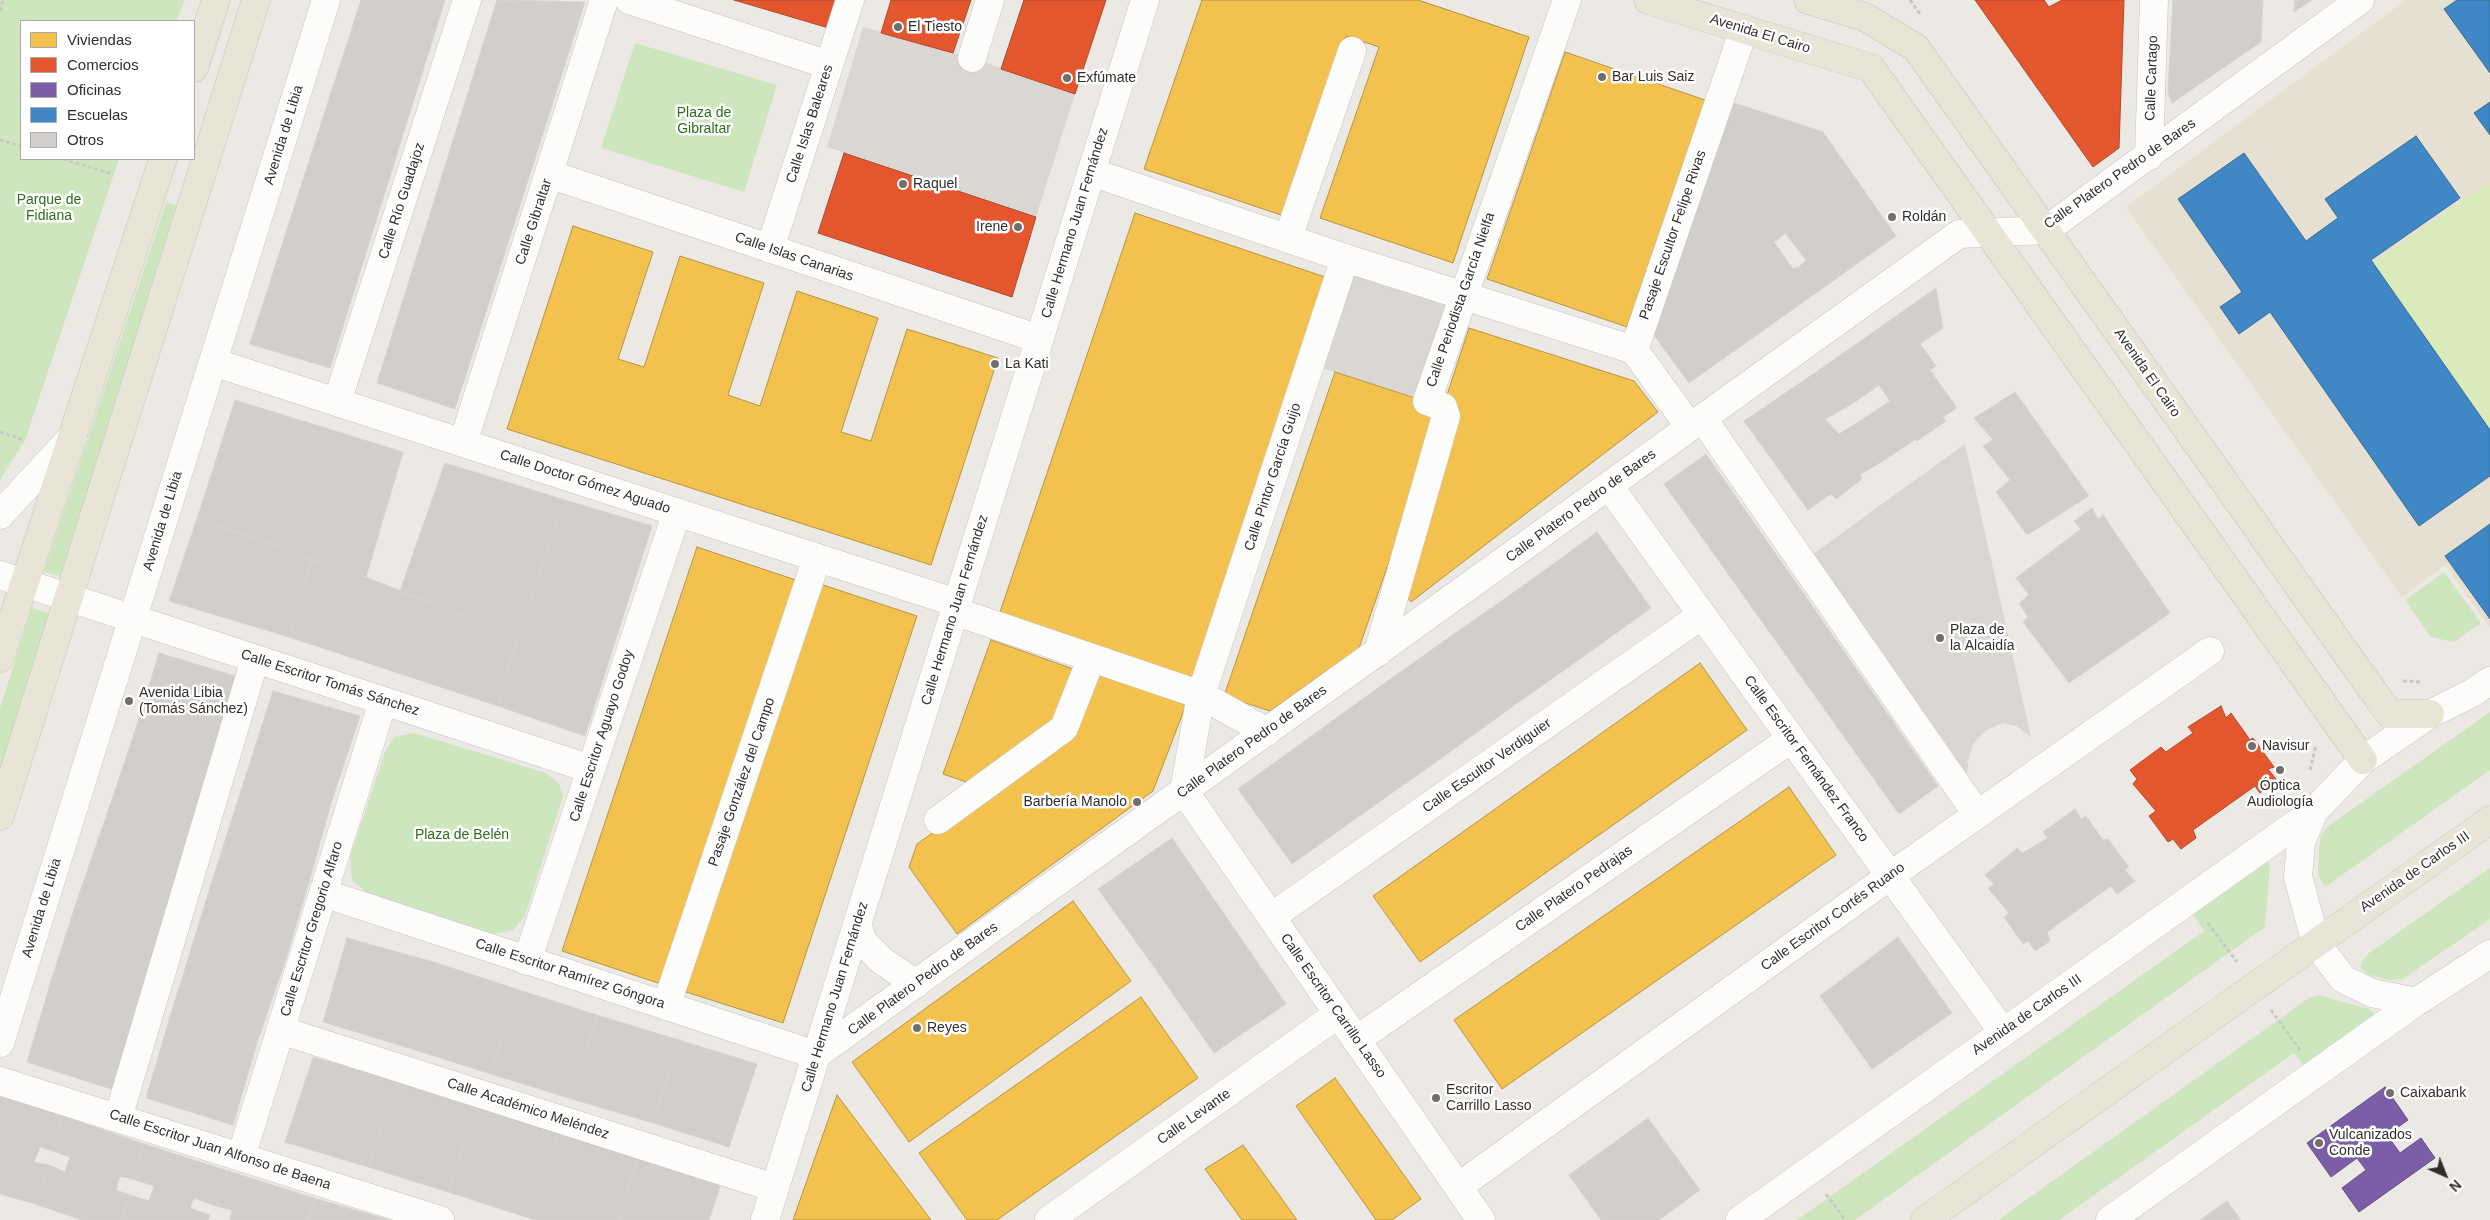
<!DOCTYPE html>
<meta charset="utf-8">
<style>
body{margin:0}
#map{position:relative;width:2490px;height:1220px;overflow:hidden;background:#ece8e4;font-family:Arial,sans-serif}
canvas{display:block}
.legend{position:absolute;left:20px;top:20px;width:175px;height:140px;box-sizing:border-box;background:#fff;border:1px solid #ababab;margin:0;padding:6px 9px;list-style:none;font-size:15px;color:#2e2e2e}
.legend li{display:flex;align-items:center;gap:10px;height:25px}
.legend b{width:25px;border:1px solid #ababab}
.north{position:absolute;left:2420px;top:1150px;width:50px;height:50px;-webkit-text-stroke:4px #fff;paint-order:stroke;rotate:136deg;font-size:14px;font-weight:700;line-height:20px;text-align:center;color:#2e2e2e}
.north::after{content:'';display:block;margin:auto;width:18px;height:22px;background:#2e2e2e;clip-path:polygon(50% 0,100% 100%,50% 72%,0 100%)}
</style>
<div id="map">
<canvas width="2490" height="1220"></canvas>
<ul class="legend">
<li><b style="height:14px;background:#f2c14e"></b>Viviendas</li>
<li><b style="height:14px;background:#e4572e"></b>Comercios</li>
<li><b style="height:14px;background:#7b5ea7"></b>Oficinas</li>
<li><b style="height:14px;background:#3f88c5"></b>Escuelas</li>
<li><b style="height:14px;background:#d1cecb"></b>Otros</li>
</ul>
<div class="north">N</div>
</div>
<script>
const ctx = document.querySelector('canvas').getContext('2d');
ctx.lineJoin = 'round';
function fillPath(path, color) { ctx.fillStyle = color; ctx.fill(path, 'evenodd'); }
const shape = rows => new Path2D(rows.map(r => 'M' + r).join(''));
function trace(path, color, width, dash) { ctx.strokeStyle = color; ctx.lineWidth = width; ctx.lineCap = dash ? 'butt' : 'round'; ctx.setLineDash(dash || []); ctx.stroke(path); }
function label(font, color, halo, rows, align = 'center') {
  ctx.font = font + ' Arial,sans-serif'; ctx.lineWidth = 5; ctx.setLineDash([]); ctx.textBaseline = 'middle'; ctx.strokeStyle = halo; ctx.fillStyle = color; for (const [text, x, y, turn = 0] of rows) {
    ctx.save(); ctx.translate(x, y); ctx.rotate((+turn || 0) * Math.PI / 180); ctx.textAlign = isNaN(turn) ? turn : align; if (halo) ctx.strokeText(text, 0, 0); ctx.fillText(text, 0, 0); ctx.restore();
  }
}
fillPath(shape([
 [2406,0,2490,0,2490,628,2445,565,2402,597,2126,207]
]), '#e6e0d3');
fillPath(shape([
 [0,0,185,0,176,21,21,21,21,159,119,159,25,440,0,480],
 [635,43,777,85,744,192,601,148],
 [166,202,176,206,62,577,44,572],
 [2444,572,2481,623,2454,642,2431,637,2405,600],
 [32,608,52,614,0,775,0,708],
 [2490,712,2490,770,2328,885,2324,885,2318,875,2319,847,2321,836,2327,827],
 [414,733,546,773,559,784,563,796,525,916,513,930,494,934,367,893,352,880,350,857,385,752,394,737],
 [2267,861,2270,865,2265,927,1855,1220,1797,1220,2204,931,2193,914],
 [2490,868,2490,919,2403,979,2389,980,2367,974,2363,971,2360,967,2361,963,2369,953],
 [2318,995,2369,1009,2373,1012,2373,1018,2306,1069,2294,1053,2059,1220,1998,1220,2309,998]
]), '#cee6be');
fillPath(shape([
 [2490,182,2490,430,2373,263]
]), '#d9eabb');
fillPath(shape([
 [863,27,972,58,1075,94,1036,217,827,147],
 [1345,258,1462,294,1427,401,1310,364],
 [1965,444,2031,737,2016,726,2003,723,1985,731,1974,743,1969,756,1967,774,1813,554]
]), '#dad6d2');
const homes = shape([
 [1202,0,1418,0,1529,37,1453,263,1320,218,1379,47,1346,36,1284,216,1144,169,1202,0],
 [1565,52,1705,100,1627,327,1487,279,1565,52],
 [1135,213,1328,278,1192,680,999,615,1135,213],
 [573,226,653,252,618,359,644,367,680,256,764,283,728,395,760,406,797,291,878,318,841,432,871,441,907,329,998,358,931,565,507,429,573,226],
 [1469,328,1634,381,1658,412,1411,602,1400,588,1443,407,1469,328],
 [1335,372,1443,407,1359,648,1270,711,1224,696,1335,372],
 [697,547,796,580,661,984,562,951,697,547],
 [817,583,917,616,783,1023,683,991,817,583],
 [991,640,1079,671,1061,724,978,786,943,774,991,640],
 [1700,663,1747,730,1420,962,1373,896,1700,663],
 [1093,671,1186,705,1153,791,957,934,909,867,917,844,1069,735,1093,671],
 [1789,787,1836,855,1502,1089,1454,1020,1789,787],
 [1073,901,1131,981,909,1142,852,1062,1073,901],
 [1141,997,1198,1078,997,1220,967,1220,919,1153,1141,997],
 [1335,1078,1421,1199,1392,1220,1376,1220,1296,1106,1335,1078],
 [837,1095,931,1220,793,1220,837,1095],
 [1243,1145,1297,1220,1242,1220,1205,1169,1243,1145]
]);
fillPath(homes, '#f2c14e');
trace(homes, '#b79544', 1);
const shops = shape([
 [734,0,840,0,832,29,734,0],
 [891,0,971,0,953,53,881,33,891,0],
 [1024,0,1106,0,1075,94,1001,69,1024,0],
 [1975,0,2044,0,2049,7,2062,0,2124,0,2119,148,2093,167,1975,0],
 [844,153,1036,217,1012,297,818,233,844,153],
 [2221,706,2226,718,2231,713,2250,740,2253,738,2274,767,2268,769,2276,779,2260,793,2255,786,2193,830,2196,838,2181,849,2173,839,2168,842,2149,816,2156,811,2133,784,2137,779,2130,770,2161,747,2166,752,2193,733,2188,727,2221,706]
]);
fillPath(shops, '#e4572e');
trace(shops, '#ad4b2e', 1);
const offices = shape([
 [2385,1087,2408,1120,2387,1135,2400,1153,2421,1138,2435,1158,2359,1212,2342,1188,2366,1170,2357,1158,2331,1177,2307,1143,2385,1087]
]);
fillPath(offices, '#7b5ea7');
trace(offices, '#645083', 1);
const schools = shape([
 [2457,0,2490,0,2490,73,2444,9,2457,0],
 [2490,102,2490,135,2474,113,2490,102],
 [2416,136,2460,198,2371,260,2490,430,2490,476,2419,526,2270,312,2239,334,2220,307,2242,292,2178,199,2244,153,2306,241,2338,218,2325,199,2416,136],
 [2490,524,2490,619,2445,556,2490,524]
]);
fillPath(schools, '#3f88c5');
trace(schools, '#3a6d98', 1);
const building = shape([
 [361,0,445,0,330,368,250,344,361,0],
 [497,0,585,2,455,409,377,383,497,0],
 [2173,0,2263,0,2261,42,2172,103,2168,92,2173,0],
 [2295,0,2312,0,2294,12,2295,0],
 [1725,100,1823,132,1771,223,1695,199,1725,100],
 [1823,132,1896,236,1816,293,1799,267,1806,260,1785,233,1780,238,1771,223,1823,132],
 [1695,199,1771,223,1780,238,1774,242,1793,269,1799,267,1816,293,1689,383,1648,327,1695,199],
 [1936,288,1943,328,1920,344,1936,366,1930,370,1957,408,1943,417,1946,421,1917,441,1916,439,1889,457,1863,419,1890,401,1879,385,1852,404,1825,366,1936,288],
 [1825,366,1852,404,1825,419,1839,434,1863,419,1889,457,1860,475,1862,479,1836,499,1831,494,1808,510,1744,421,1825,366],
 [2015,392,2089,496,2027,535,1996,492,2010,480,1983,446,1993,440,1974,418,2015,392],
 [235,400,403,452,366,577,197,519,235,400],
 [1706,454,1938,786,1899,814,1664,484,1706,454],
 [445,463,565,500,517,638,400,591,445,463],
 [565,500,652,526,585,736,498,706,517,638,565,500],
 [2092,508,2098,519,2103,515,2170,613,2069,683,2023,622,2028,617,2019,603,2029,595,2016,578,2081,529,2074,521,2092,508],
 [197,519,312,559,289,637,169,601,197,519],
 [1597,532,1651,608,1580,659,1527,583,1597,532],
 [312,559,366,577,517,638,498,706,289,637,312,559],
 [1527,583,1580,659,1509,709,1454,634,1527,583],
 [1454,634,1509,709,1436,762,1382,685,1454,634],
 [159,653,242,678,217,759,134,734,159,653],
 [1382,685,1436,762,1365,812,1310,737,1382,685],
 [273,691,360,716,332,800,247,772,273,691],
 [134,734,217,759,191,844,106,817,134,734],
 [1310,737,1365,812,1292,864,1238,789,1310,737],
 [247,772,332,800,309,882,221,853,247,772],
 [2075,809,2081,819,2086,816,2103,840,2108,839,2129,867,2125,870,2135,881,2117,894,2111,886,2047,932,2050,941,2035,951,2028,941,2023,944,2004,917,2009,913,1988,888,1994,884,1985,875,2017,848,2022,853,2048,838,2043,832,2075,809],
 [106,817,191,844,166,926,77,900,106,817],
 [1172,838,1229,921,1157,971,1098,889,1172,838],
 [221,853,309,882,285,962,196,933,221,853],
 [77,900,166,926,141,1006,52,978,77,900],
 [1229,921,1286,1004,1214,1053,1157,971,1229,921],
 [196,933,285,962,257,1043,170,1017,196,933],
 [1898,937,1952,1013,1872,1069,1820,996,1898,937],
 [347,938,437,963,409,1048,323,1022,347,938],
 [437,963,516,989,491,1074,409,1048,437,963],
 [52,978,141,1006,114,1090,27,1062,52,978],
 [516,989,597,1015,572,1099,491,1074,516,989],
 [597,1015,679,1040,653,1123,572,1099,597,1015],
 [170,1017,257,1043,233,1125,146,1098,170,1017],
 [679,1040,757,1064,729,1147,653,1123,679,1040],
 [313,1057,396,1081,368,1167,285,1142,313,1057],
 [396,1081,477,1107,448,1192,368,1167,396,1081],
 [0,1094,63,1116,53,1151,40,1147,34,1162,49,1165,35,1204,0,1194,0,1094],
 [477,1107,558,1133,529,1218,448,1192,477,1107],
 [63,1116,144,1144,132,1179,120,1176,116,1190,130,1195,121,1220,82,1220,35,1204,49,1165,65,1172,70,1157,53,1151,63,1116],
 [1648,1118,1700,1190,1659,1220,1601,1220,1569,1175,1648,1118],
 [558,1133,638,1158,619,1220,536,1220,529,1218,558,1133],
 [144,1144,228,1171,216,1206,194,1198,190,1208,210,1215,208,1220,121,1220,130,1195,149,1201,154,1186,132,1179,144,1144],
 [638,1158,721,1183,709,1220,619,1220,638,1158],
 [228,1171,314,1198,308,1220,230,1220,232,1210,216,1206,228,1171],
 [314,1198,389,1220,308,1220,314,1198],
 [2227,1201,2241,1220,2200,1220,2227,1201]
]);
fillPath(building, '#d1cecb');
trace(building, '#d7d4d0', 1);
const minor = shape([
 [629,0,829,65],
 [972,58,990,0],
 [2149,156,2154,0],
 [1091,172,1345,258,1634,350],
 [549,174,1039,339],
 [1288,238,1352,51],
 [770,249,850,0],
 [213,362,957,603],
 [337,402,467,0],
 [1703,419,1977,814],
 [1690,427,1634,350,1744,29],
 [463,443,604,0],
 [1609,486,2003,1032],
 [0,515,73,436],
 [0,575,591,769],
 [954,611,1201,695,1267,732],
 [1378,652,1446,416,1443,407,1427,401,1567,0],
 [1184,791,1201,695,1345,258],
 [1184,791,1481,1220],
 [2314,811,2301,842,2298,877,2316,943,2343,979,2372,993,2416,1002],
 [938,820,1064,728,1091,659],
 [323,893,816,1055],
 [1271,917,1702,615],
 [857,926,864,943,881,960,916,984],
 [527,961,677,512],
 [666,1006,817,558],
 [280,1030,775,1188],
 [1356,1040,1791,739],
 [0,1043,326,0],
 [816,1055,1959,234,2046,230,2360,0],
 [0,1081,440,1220],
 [118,1118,255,659],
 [241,1157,383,701],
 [1458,1187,1890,876,2210,651],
 [765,1220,1145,0],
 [1049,1220,1338,1014],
 [1740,1220,2314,811,2363,760,2430,714,2472,693,2490,681],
 [2110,1220,2416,1002,2490,954]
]);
const major = shape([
 [1648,0,1871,68,2363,760],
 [1808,0,1865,17,1916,48,2378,698,2390,714,2430,714],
 [194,68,216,0],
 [0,658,163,159],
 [0,816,256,0],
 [1925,1220,2490,820]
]);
trace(minor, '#c5c4c5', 29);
trace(major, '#c6c5c4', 29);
trace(shape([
 [1910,0,1920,14],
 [0,11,3,0],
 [0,140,21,146],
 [63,159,113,174],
 [0,432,25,440],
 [2403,681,2421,682],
 [2310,770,2316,745],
 [2208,923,2237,962],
 [2271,1010,2300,1050],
 [1826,1194,1845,1220]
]), '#c9c9c8', 3, [4, 2.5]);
trace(minor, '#fcfcfb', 28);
trace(major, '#e8e4d6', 28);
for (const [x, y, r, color] of [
 [898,27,5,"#706f6e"],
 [1602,77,5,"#706f6e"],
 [1067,78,5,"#706f6e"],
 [903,184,5,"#706f6e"],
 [1892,217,5,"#706f6e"],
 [1018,227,5,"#706f6e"],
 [995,364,5,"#706f6e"],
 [1940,638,5,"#706f6e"],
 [129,701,5,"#706f6e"],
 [2252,746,5,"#706f6e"],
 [2280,770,5,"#706f6e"],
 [1137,802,5,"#706f6e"],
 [917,1028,5,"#706f6e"],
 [2390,1093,5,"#706f6e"],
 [1436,1098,5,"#706f6e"],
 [2319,1143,5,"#706f6e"]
]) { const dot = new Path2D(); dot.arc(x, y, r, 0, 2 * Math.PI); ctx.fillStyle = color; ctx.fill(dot); trace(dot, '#fff', 2); }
label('14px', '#2e2e2e', '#fff', [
 ["El Tiesto",908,27],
 ["Bar Luis Saiz",1612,77],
 ["Exfúmate",1077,78],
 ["Raquel",913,184],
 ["Roldán",1902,217],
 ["Irene",1008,227,"right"],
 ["La Kati",1005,364],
 ["Plaza de",1950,630],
 ["la Alcaidía",1950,646],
 ["Avenida Libia",139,693],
 ["(Tomás Sánchez)",139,709],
 ["Navisur",2262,746],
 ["Óptica",2280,786,"center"],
 ["Audiología",2280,802,"center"],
 ["Barbería Manolo",1127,802,"right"],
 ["Reyes",927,1028],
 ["Escritor",1446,1090],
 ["Carrillo Lasso",1446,1106],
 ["Caixabank",2400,1093],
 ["Vulcanizados",2329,1135],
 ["Conde",2329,1151]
], 'left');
label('14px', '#2e2e2e', '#fff', [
 ["Avenida El Cairo",1760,34,17],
 ["Calle Cartago",2152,78,-88],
 ["Calle Islas Baleares",810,124,-72],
 ["Avenida de Libia",284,135,-73],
 ["Calle Platero Pedro de Bares",2120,174,-35],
 ["Calle Río Guadajoz",402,201,-72],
 ["Calle Gibraltar",534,222,-72],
 ["Calle Hermano Juan Fernández",1075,223,-73],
 ["Pasaje Escultor Felipe Rivas",1673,235,-71],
 ["Calle Islas Canarias",794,257,19],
 ["Calle Periodista García Nielfa",1461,300,-71],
 ["Avenida El Cairo",2147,373,55],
 ["Calle Pintor García Guijo",1273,477,-72],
 ["Calle Doctor Gómez Aguado",585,482,18],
 ["Calle Platero Pedro de Bares",1581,506,-36],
 ["Avenida de Libia",163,521,-73],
 ["Calle Hermano Juan Fernández",955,610,-73],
 ["Calle Escritor Tomás Sánchez",330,683,18],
 ["Calle Escritor Aguayo Godoy",602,736,-72],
 ["Calle Platero Pedro de Bares",1252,742,-36],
 ["Calle Escritor Fernández Franco",1806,759,54],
 ["Calle Escultor Verdiguier",1487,766,-35],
 ["Pasaje González del Campo",742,782,-71],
 ["Avenida de Carlos III",2415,872,-35],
 ["Calle Platero Pedrajas",1574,889,-35],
 ["Avenida de Libia",42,908,-73],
 ["Calle Escritor Cortés Ruano",1833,917,-36],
 ["Calle Escritor Gregorio Alfaro",312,929,-73],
 ["Calle Escritor Ramírez Góngora",570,974,18],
 ["Calle Platero Pedro de Bares",923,979,-36],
 ["Calle Hermano Juan Fernández",835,997,-73],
 ["Calle Escritor Carrillo Lasso",1333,1006,55],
 ["Avenida de Carlos III",2027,1015,-35],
 ["Calle Académico Meléndez",528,1109,18],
 ["Calle Levante",1194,1117,-35],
 ["Calle Escritor Juan Alfonso de Baena",220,1150,18]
]);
label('14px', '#2c6e1b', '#fff', [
 ["Plaza de",704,113],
 ["Gibraltar",704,129],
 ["Parque de",49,200],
 ["Fidiana",49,216],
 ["Plaza de Belén",462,835]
]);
</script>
